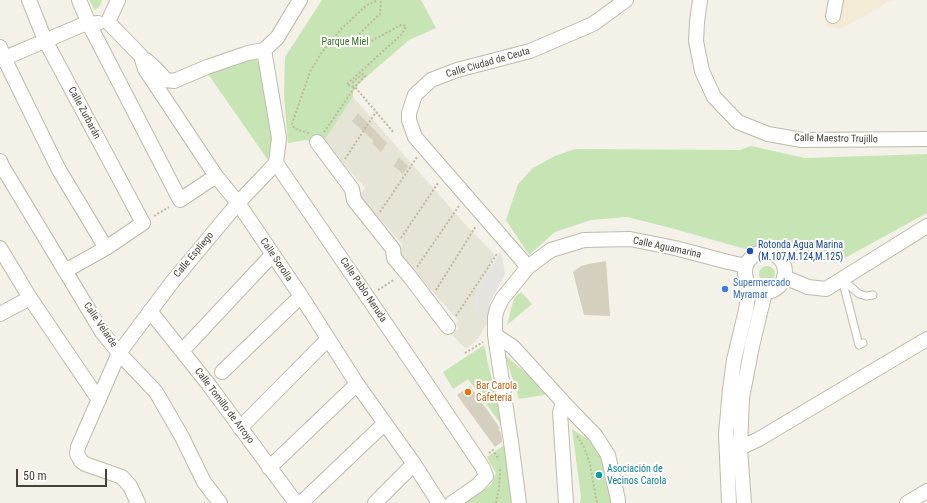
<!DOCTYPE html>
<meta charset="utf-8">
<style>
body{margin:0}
#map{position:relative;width:927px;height:503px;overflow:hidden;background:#f3f1e8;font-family:"Roboto Condensed",sans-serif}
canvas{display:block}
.scale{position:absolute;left:16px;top:469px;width:91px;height:18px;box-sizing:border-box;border:2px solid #464237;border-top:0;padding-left:5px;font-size:12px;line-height:14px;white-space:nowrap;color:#464237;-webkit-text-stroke:3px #fff;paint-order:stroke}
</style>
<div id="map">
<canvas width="927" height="503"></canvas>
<div class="scale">50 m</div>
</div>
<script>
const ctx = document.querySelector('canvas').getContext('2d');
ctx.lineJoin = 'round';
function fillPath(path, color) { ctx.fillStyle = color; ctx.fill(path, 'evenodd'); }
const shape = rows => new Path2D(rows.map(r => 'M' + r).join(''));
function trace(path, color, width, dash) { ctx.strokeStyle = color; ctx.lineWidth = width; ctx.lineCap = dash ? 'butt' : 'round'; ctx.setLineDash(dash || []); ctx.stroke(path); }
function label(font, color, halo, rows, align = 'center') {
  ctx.font = font + ' "Roboto Condensed",sans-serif'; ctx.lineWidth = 4; ctx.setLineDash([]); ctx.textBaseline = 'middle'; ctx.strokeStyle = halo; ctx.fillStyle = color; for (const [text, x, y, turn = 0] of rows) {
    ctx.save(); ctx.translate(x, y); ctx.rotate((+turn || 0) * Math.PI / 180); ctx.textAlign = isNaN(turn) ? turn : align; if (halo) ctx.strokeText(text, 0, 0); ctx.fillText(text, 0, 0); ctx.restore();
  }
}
fillPath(shape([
 [353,97,463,222,495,255,490,263,491,267,476,291,477,312,487,323,478,339,466,349,451,334,455,329,457,331,459,328,456,324,459,321,398,253,402,250,400,248,403,245,359,196,365,188,324,141]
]), '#e6e4d7');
fillPath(shape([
 [828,0,892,0,889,1,868,14,840,29,825,26]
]), '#f3ebd5');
fillPath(shape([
 [89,0,102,0,99,7,95,10,93,7],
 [322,0,421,0,436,28,409,40,356,86,353,92,353,97,324,141,312,142,306,140,288,143,284,96,285,57],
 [256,59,262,68,270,118,271,143,268,160,208,74,233,64],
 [751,146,805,158,927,154,927,213,841,260,800,252,773,242,749,250,671,228,627,217,591,220,555,232,529,255,506,220,518,184,533,168,555,156,575,149,740,150],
 '759 274a8 8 0 1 1 16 0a8 8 0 1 1-16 0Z',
 [521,292,532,304,507,325,514,298],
 [484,345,489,368,497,398,503,427,468,379,453,389,443,372],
 [505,355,550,394,519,399],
 [572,429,589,440,603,457,612,503,580,503,581,497],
 [504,445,512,503,464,503,491,485,496,473,487,457]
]), '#c7e4b4');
fillPath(shape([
 [501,252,505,274,490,302,487,323,477,312,476,291]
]), '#e4e3df');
fillPath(shape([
 [358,113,387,143,381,152,372,143,374,141,352,121],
 [399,157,408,166,403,174,394,166],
 [606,261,610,316,584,315,573,272,581,266,589,264],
 [470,386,500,428,498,429,501,433,502,442,495,447,457,395]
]), '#d4cfbe');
const lane = shape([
 [863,343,859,345,842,279,859,294,866,296,873,295]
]);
const street = shape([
 [29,0,45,40,143,223,106,248,65,271],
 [79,0,89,24,180,200,216,176],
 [700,0,697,22,696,41,702,71,714,97,738,122,768,134,802,140,927,139],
 [833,16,836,0],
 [108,22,141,56,145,69,216,176,238,203,301,296,357,384,414,464,439,503],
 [108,22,118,0],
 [0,47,4,58,59,170,106,248],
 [264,50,279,138,276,163,422,377,483,468,486,476,478,485,452,503],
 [264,50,277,38,300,0],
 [0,60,82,25,98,23],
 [146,60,155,68,166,80,174,81,207,67,248,53,264,50],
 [317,142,352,189,354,200,393,249,394,258,410,277,448,327],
 [0,161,2,166,102,332,119,353,156,392,182,437,204,482,220,503],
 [0,248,30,298,99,400],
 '745 272a20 20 0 1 1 40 0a20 20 0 1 1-40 0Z',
 [528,267,415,137,409,120,409,113,415,95,431,80,457,70,530,51,593,24,626,0],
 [784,277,808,287,826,289,927,226],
 [150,311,209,385,296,503],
 [0,314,30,298],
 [495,335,513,347,563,402,595,435,608,455,618,500,618,503],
 [182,351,272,255],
 [222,372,301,296],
 [563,402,560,413,566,503],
 [240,428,328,339],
 [740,448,759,439,927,339],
 [269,468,357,384],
 [138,503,130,486,122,477,85,464,81,461,77,454,78,447,119,353,173,281,238,203,276,163],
 [301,503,385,423],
 [375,503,414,464],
 [519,503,511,442,495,335,495,317,497,309,502,299,528,267,551,250,584,240,630,239,675,248,728,262,746,266],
 [729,503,726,434,730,390,734,360,746,310,750,285],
 [744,503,740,448,742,398,752,346,765,292],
 [907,503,927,491]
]);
trace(lane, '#bebaab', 9);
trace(street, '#bebaab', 16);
trace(shape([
 [347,84,402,34,406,26,401,25,366,44,360,43,358,35,380,14,381,0],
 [348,85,355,87,394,133],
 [324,132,355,87,365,76,363,74,353,82,351,81],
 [309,133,295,129,292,124,310,72,322,52,342,28,367,5,378,0],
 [345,159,376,112],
 [380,212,417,157],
 [154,216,169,207],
 [401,238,438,183],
 [417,267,459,206],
 [378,290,395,279],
 [436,290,476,226],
 [456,316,497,254],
 [465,353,483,342],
 [577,436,584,447,590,464,597,503],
 [489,453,493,450,499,460],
 [496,503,499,488,500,474,500,467]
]), '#beb89e', 2, [2, 2]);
trace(lane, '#fff', 7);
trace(street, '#fff', 14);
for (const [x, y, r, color] of [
 [750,251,4,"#1a4fb4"],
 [725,289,4,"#3f7fe0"],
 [468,392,4,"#e8710a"],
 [599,475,4,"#0f9aa8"]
]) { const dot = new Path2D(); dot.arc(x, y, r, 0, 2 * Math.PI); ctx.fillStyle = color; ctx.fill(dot); trace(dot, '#fff', 1.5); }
label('10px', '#3e732e', '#fff', [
 ["Parque Miel",345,42]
]);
label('10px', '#464237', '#fff', [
 ["Calle Ciudad de Ceuta",488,63,-16],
 ["Calle Zurbarán",84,113,62],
 ["Calle Maestro Trujillo",836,139,1],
 ["Calle Aguamarina",667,248,12],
 ["Calle Espliego",194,255,-50],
 ["Calle Sorolla",276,260,56],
 ["Calle Pablo Neruda",363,290,56],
 ["Calle Velarde",100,325,56],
 ["Calle Tomillo de Arroyo",224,406,53]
]);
label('10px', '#164399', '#fff', [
 ["Rotonda Agua Marina",758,245],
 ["(M.107,M.124,M.125)",758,257]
], 'left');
label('10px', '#366cbe', '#fff', [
 ["Supermercado",733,283],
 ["Myramar",733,295]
], 'left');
label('10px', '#c56008', '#fff', [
 ["Bar Carola",476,386],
 ["Cafetería",476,398]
], 'left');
label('10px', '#0d838f', '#fff', [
 ["Asociación de",607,469],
 ["Vecinos Carola",607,481]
], 'left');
</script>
